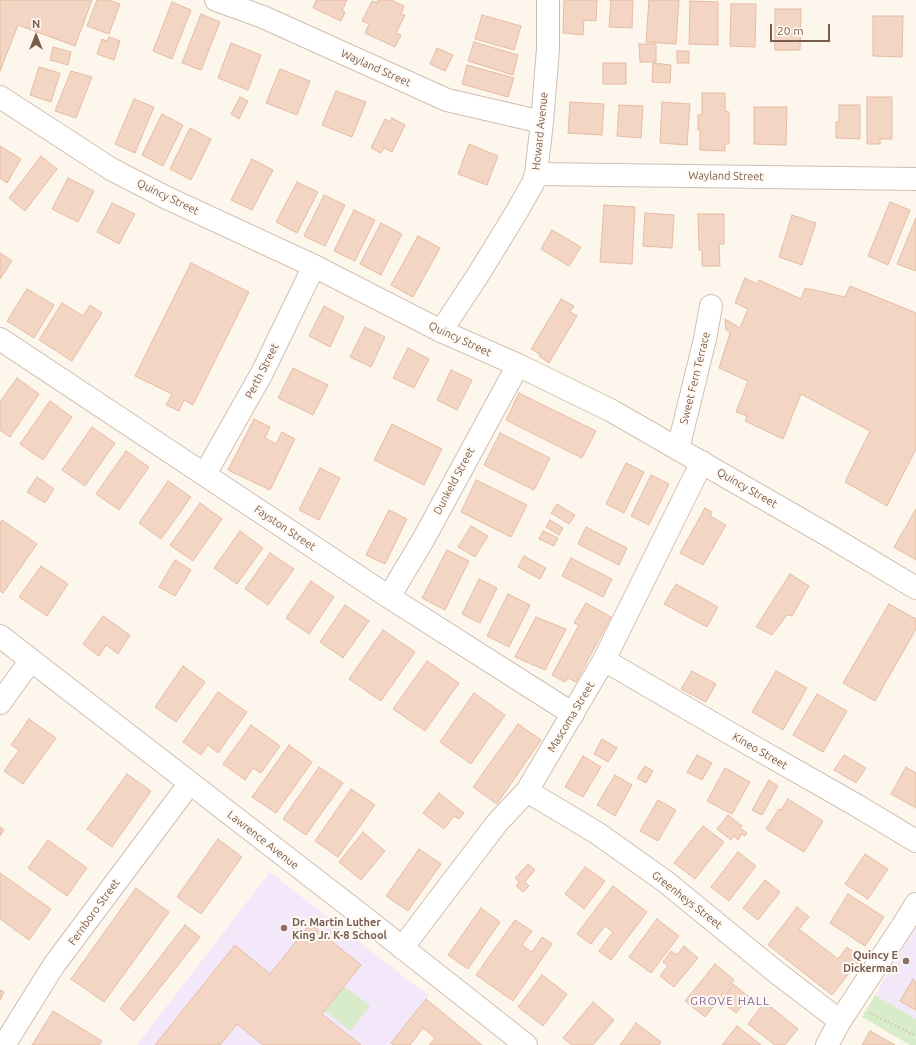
<!DOCTYPE html>
<style>
body{margin:0}
#map{position:relative;width:916px;height:1045px;overflow:hidden;background:#fdf6ec;font-family:Ubuntu,sans-serif}
canvas{display:block}
.north{position:absolute;left:16px;top:16px;width:40px;height:40px;-webkit-text-stroke:3px #fffaf3;paint-order:stroke;rotate:0deg;font-size:11px;font-weight:700;line-height:16px;text-align:center;color:#7a5c4d}
.north::after{content:'';display:block;margin:auto;width:14px;height:18px;background:#7a5c4d;clip-path:polygon(50% 0,100% 100%,50% 72%,0 100%)}
.scale{position:absolute;left:770px;top:24px;width:60px;height:18px;box-sizing:border-box;border:2px solid #7a5c4d;border-top:0;padding-left:5px;font-size:12px;line-height:14px;white-space:nowrap;color:#7a5c4d;-webkit-text-stroke:3px #fffaf3;paint-order:stroke}
</style>
<div id="map">
<canvas width="916" height="1045"></canvas>
<div class="north">N</div>
<div class="scale">20 m</div>
</div>
<script>
const ctx = document.querySelector('canvas').getContext('2d');
ctx.lineJoin = 'round';
function fillPath(path, color) { ctx.fillStyle = color; ctx.fill(path, 'evenodd'); }
const shape = rows => new Path2D(rows.map(r => 'M' + r).join(''));
function trace(path, color, width, dash) { ctx.strokeStyle = color; ctx.lineWidth = width; ctx.lineCap = dash ? 'butt' : 'round'; ctx.setLineDash(dash || []); ctx.stroke(path); }
function label(font, color, halo, rows, align = 'center') {
  ctx.font = font + ' Ubuntu,sans-serif'; ctx.lineWidth = 4; ctx.setLineDash([]); ctx.textBaseline = 'middle'; ctx.strokeStyle = halo; ctx.fillStyle = color; for (const [text, x, y, turn = 0] of rows) {
    ctx.save(); ctx.translate(x, y); ctx.rotate((+turn || 0) * Math.PI / 180); ctx.textAlign = isNaN(turn) ? turn : align; if (halo) ctx.strokeText(text, 0, 0); ctx.fillText(text, 0, 0); ctx.restore();
  }
}
fillPath(shape([
 [270,872,413,984,429,995,390,1045,137,1045],
 [916,926,916,1019,875,995]
]), '#f3e8fa');
fillPath(shape([
 [344,986,370,1006,350,1031,324,1010],
 [875,995,916,1019,916,1045,910,1045,862,1017]
]), '#d8ecc9');
const building = shape([
 [0,0,92,0,75,46,18,25,0,71,0,0],
 [97,0,109,0,120,4,109,34,87,26,97,0],
 [316,0,347,0,342,11,345,12,341,21,313,8,316,0],
 [378,0,391,0,404,6,401,14,405,15,396,33,401,35,395,47,365,33,369,24,362,21,372,1,377,3,378,0],
 [564,0,597,0,596,21,584,20,583,35,563,33,564,0],
 [609,0,633,0,632,28,609,27,611,0,609,0],
 [649,0,679,0,676,44,646,42,649,0],
 [690,1,718,2,718,45,689,44,690,1],
 [172,2,191,10,172,59,153,51,172,2],
 [731,4,756,4,755,47,730,46,731,4],
 [775,9,801,9,800,50,775,50,775,9],
 [201,14,220,22,201,70,182,63,201,14],
 [482,15,521,26,514,50,475,39,482,15],
 [873,16,903,16,902,57,873,56,873,16],
 [109,37,120,41,114,60,97,54,102,39,107,41,109,37],
 [474,42,518,55,513,75,468,61,474,42],
 [231,43,261,55,248,90,218,78,231,43],
 [639,44,656,44,656,62,640,62,639,44],
 [53,47,71,52,68,65,50,60,53,47],
 [437,48,453,55,445,71,430,64,437,48],
 [677,51,689,51,689,63,677,63,677,51],
 [603,63,626,63,626,84,603,84,603,63],
 [653,63,671,65,670,83,652,82,653,63],
 [467,65,514,78,508,97,462,84,467,65],
 [39,67,60,73,51,102,30,95,39,67],
 [280,69,310,81,297,115,266,103,280,69],
 [71,71,92,77,76,118,55,111,71,71],
 [336,91,366,102,352,137,322,125,336,91],
 [702,93,725,93,725,111,729,112,729,144,725,144,725,151,700,150,700,130,698,130,698,115,702,115,702,93],
 [240,97,248,101,239,119,231,114,240,97],
 [867,97,892,97,892,139,880,139,880,144,867,144,867,97],
 [134,99,154,107,135,153,115,144,134,99],
 [570,102,604,104,602,135,568,133,570,102],
 [662,102,690,104,687,145,660,143,662,102],
 [619,105,643,106,641,138,617,136,619,105],
 [839,105,860,105,860,139,836,138,836,122,839,122,839,105],
 [754,107,787,107,786,145,754,144,754,107],
 [162,114,183,125,163,166,142,155,162,114],
 [392,118,405,125,392,152,384,148,381,153,371,148,385,119,390,122,392,118],
 [190,128,211,139,191,180,170,169,190,128],
 [469,144,498,156,487,185,458,174,469,144],
 [0,146,21,159,7,183,0,178,0,146],
 [41,156,57,169,25,211,9,198,41,156],
 [252,159,273,170,252,210,231,200,252,159],
 [68,178,94,191,78,222,52,209,68,178],
 [297,182,318,192,297,233,276,222,297,182],
 [324,195,345,205,325,246,304,236,324,195],
 [890,202,910,210,888,265,868,256,890,202],
 [112,203,135,214,119,244,97,232,112,203],
 [604,205,635,207,632,264,600,262,604,205],
 [354,210,375,220,355,261,334,251,354,210],
 [645,213,674,215,672,248,643,246,645,213],
 [698,214,724,214,724,244,719,244,720,266,702,266,702,250,699,250,698,214],
 [792,215,816,223,802,265,779,257,792,215],
 [916,218,916,271,897,264,916,218],
 [381,223,402,234,381,275,360,264,381,223],
 [552,230,581,247,569,266,541,249,552,230],
 [418,236,440,248,413,297,391,285,418,236],
 [0,253,12,261,0,279,0,253],
 [191,263,249,292,193,405,184,400,179,411,166,405,172,394,135,376,191,263],
 [745,278,757,284,759,280,801,299,805,288,845,297,850,286,916,313,916,449,887,506,845,482,870,431,801,394,783,439,745,421,747,416,736,412,748,381,719,368,730,333,726,330,725,319,740,328,748,309,735,303,745,278],
 [27,289,54,305,34,338,7,321,27,289],
 [561,299,574,306,570,312,577,316,549,363,539,356,540,354,531,349,561,299],
 [62,303,83,316,90,305,102,313,72,361,39,340,62,303],
 [324,306,344,317,330,347,309,336,324,306],
 [365,327,385,337,371,367,350,357,365,327],
 [408,348,429,359,414,388,393,378,408,348],
 [293,368,328,385,313,415,278,398,293,368],
 [451,370,472,380,457,410,437,400,451,370],
 [17,378,39,394,10,437,0,430,0,402,17,378],
 [519,393,596,431,582,458,506,420,519,393],
 [50,401,72,417,43,460,20,444,50,401],
 [254,419,270,427,265,438,276,444,282,432,295,439,270,490,228,470,254,419],
 [392,424,442,449,424,485,374,460,392,424],
 [92,427,115,443,85,486,62,470,92,427],
 [500,433,550,458,534,490,484,465,500,433],
 [126,451,149,467,119,510,96,494,126,451],
 [626,463,644,472,624,513,606,504,626,463],
 [320,468,340,478,319,520,299,510,320,468],
 [651,475,669,484,649,525,631,516,651,475],
 [37,477,54,489,45,503,27,492,37,477],
 [476,480,527,505,511,537,461,512,476,480],
 [168,481,191,497,161,539,139,523,168,481],
 [200,503,222,519,193,561,170,545,200,503],
 [557,504,575,515,569,524,551,513,557,504],
 [705,508,712,512,710,516,726,525,703,565,680,553,705,508],
 [916,509,916,560,894,547,916,509],
 [389,510,407,519,385,564,366,555,389,510],
 [2,520,37,544,3,593,0,591,0,523,2,520],
 [550,520,563,528,559,535,546,527,550,520],
 [471,526,488,536,475,557,458,547,471,526],
 [586,527,627,548,619,565,578,544,586,527],
 [240,531,263,548,237,584,214,568,240,531],
 [543,531,558,538,554,546,539,539,543,531],
 [447,550,469,561,445,610,422,598,447,550],
 [270,553,294,569,268,605,245,589,270,553],
 [524,556,546,568,540,579,518,567,524,556],
 [571,558,612,579,603,597,562,576,571,558],
 [175,560,191,570,175,596,159,587,175,560],
 [41,566,68,584,47,616,19,597,41,566],
 [790,574,809,586,792,616,787,615,772,635,756,627,790,574],
 [479,579,497,588,480,623,462,614,479,579],
 [311,581,334,597,309,634,286,618,311,581],
 [676,584,718,607,707,627,664,604,676,584],
 [508,594,530,605,509,647,487,636,508,594],
 [586,603,611,617,576,682,568,678,565,682,552,675,579,625,574,623,586,603],
 [889,604,916,619,916,629,875,701,843,683,889,604],
 [345,605,369,621,343,658,320,642,345,605],
 [103,616,130,635,118,654,106,645,99,656,83,644,103,616],
 [536,617,566,629,545,670,515,657,536,617],
 [383,630,415,652,381,701,349,679,383,630],
 [427,661,459,683,425,731,393,709,427,661],
 [183,666,205,682,176,722,155,707,183,666],
 [692,671,716,684,706,702,681,689,692,671],
 [776,671,807,688,783,730,752,712,776,671],
 [218,692,247,712,218,753,208,745,201,755,183,742,218,692],
 [474,693,505,715,471,764,440,742,474,693],
 [817,694,847,711,823,752,793,735,817,694],
 [29,719,56,738,23,784,4,771,19,750,11,745,29,719],
 [518,724,541,740,497,804,473,787,518,724],
 [251,725,280,746,261,773,253,768,245,780,223,764,251,725],
 [602,739,617,748,608,762,594,754,602,739],
 [289,745,312,762,276,813,252,797,289,745],
 [697,755,712,763,702,780,687,772,697,755],
 [844,755,866,768,856,783,834,770,844,755],
 [583,756,601,767,583,797,565,787,583,756],
 [645,766,653,771,646,783,637,778,645,766],
 [319,767,343,783,306,835,283,819,319,767],
 [906,767,916,773,916,808,891,794,906,767],
 [725,768,750,782,732,814,707,801,725,768],
 [127,774,151,791,112,847,87,829,127,774],
 [615,775,632,785,615,816,597,805,615,775],
 [769,780,778,786,762,815,752,810,769,780],
 [351,789,375,805,338,857,315,841,351,789],
 [439,793,464,813,459,819,454,816,444,829,423,813,439,793],
 [788,799,823,821,804,852,766,829,779,809,781,810,788,799],
 [658,800,676,810,658,841,640,831,658,800],
 [728,815,742,826,740,828,747,833,745,836,742,834,738,840,734,836,731,840,717,829,728,815],
 [703,826,724,842,695,879,674,863,703,826],
 [0,827,4,830,0,836,0,827],
 [363,832,385,851,361,880,339,862,363,832],
 [218,839,242,857,201,914,177,897,218,839],
 [48,840,87,868,67,896,28,868,48,840],
 [419,849,441,864,408,911,386,896,419,849],
 [738,852,756,866,729,901,711,887,738,852],
 [865,854,888,869,868,899,845,884,865,854],
 [528,864,535,870,525,882,529,886,523,892,516,886,519,882,515,878,528,864],
 [585,867,605,881,584,909,565,894,585,867],
 [0,873,51,909,29,940,0,919,0,873],
 [765,880,780,892,758,920,743,908,765,880],
 [613,886,647,912,611,960,599,951,613,932,605,926,591,944,577,934,613,886],
 [136,888,169,912,104,1002,71,979,136,888],
 [848,894,884,917,865,946,830,923,848,894],
 [797,907,809,917,799,929,838,959,847,947,861,958,832,995,768,945,797,907],
 [481,908,500,922,468,969,448,955,481,908],
 [657,919,679,936,651,973,629,957,657,919],
 [515,920,532,931,522,945,532,952,542,937,552,944,513,1001,476,975,515,920],
 [310,924,361,965,322,1014,361,1045,263,1045,237,1024,220,1045,155,1045,235,945,270,974,310,924],
 [185,925,200,937,134,1021,120,1009,185,925],
 [684,946,698,958,674,987,660,976,668,966,663,962,671,951,677,955,684,946],
 [715,964,734,980,705,1017,685,1001,715,964],
 [542,975,567,994,543,1026,518,1007,542,975],
 [913,979,916,982,916,1010,900,1001,913,979],
 [733,984,749,997,736,1013,720,1001,733,984],
 [0,990,4,992,0,1000,0,990],
 [426,999,482,1045,429,1045,435,1038,423,1028,410,1045,393,1045,391,1043,426,999],
 [593,1002,614,1020,593,1045,572,1045,563,1038,593,1002],
 [765,1002,798,1029,785,1045,775,1045,748,1024,765,1002],
 [53,1011,102,1041,99,1045,32,1045,53,1011],
 [636,1023,661,1042,659,1045,620,1045,636,1023],
 [737,1026,761,1045,722,1045,737,1026],
 [870,1031,895,1045,862,1045,870,1031]
]);
fillPath(building, '#f3d5c3');
trace(building, '#e6bba3', 1);
const minor = shape([
 [216,0,263,17,447,100,542,122],
 [536,174,916,179],
 [441,331,478,275,516,213,533,183,536,174,542,122,548,49,548,0],
 [0,339,389,597,573,714],
 [678,449,705,339,711,306],
 [205,474,262,373,314,266],
 [389,597,423,540,518,365],
 [0,636,361,915,526,1045],
 [604,660,726,731,856,805,916,841],
 [0,703,31,660],
 [527,791,597,833,666,882,776,972,840,1021],
 [402,948,497,823,527,791,604,660,702,462],
 [4,1045,54,965,190,783],
 [827,1045,840,1021,905,922,916,904]
]);
const secondary = shape([
 [0,97,111,169,165,197,314,266,441,331,518,365,612,411,831,537,916,588]
]);
trace(minor, '#d1beb0', 24);
trace(secondary, '#d6c0b0', 24);
trace(shape([
 [870,1013,916,1036]
]), '#d9b8a5', 2.5, [1, 3]);
trace(minor, '#fff', 22);
trace(secondary, '#fff', 22);
for (const [x, y, r, color] of [
 [284,928,4,"#8d6e63"],
 [906,961,4,"#8d6e63"]
]) { const dot = new Path2D(); dot.arc(x, y, r, 0, 2 * Math.PI); ctx.fillStyle = color; ctx.fill(dot); trace(dot, '#fffaf3', 1.5); }
label('11px', '#7a5c4d', '#fffaf3', [
 ["Wayland Street",376,68,24],
 ["Howard Avenue",540,131,-84],
 ["Wayland Street",726,176,1],
 ["Quincy Street",168,197,26],
 ["Quincy Street",460,339,25],
 ["Perth Street",262,371,-63],
 ["Sweet Fern Terrace",695,378,-76],
 ["Dunkeld Street",454,481,-62],
 ["Quincy Street",747,488,30],
 ["Fayston Street",285,528,34],
 ["Mascoma Street",571,717,-59],
 ["Kineo Street",760,751,30],
 ["Lawrence Avenue",263,840,38],
 ["Greenheys Street",687,900,38],
 ["Fernboro Street",94,912,-54]
]);
label('bold 11px', '#785e54', '#fffaf3', [
 ["Dr. Martin Luther",292,922],
 ["King Jr. K-8 School",292,935],
 ["Quincy E",898,955,"right"],
 ["Dickerman",898,968,"right"]
], 'left');
ctx.letterSpacing = '1px';
label('12px', '#846695', '#fffaf3', [
 ["GROVE HALL",730,1001]
]);
ctx.letterSpacing = '0px';
</script>
